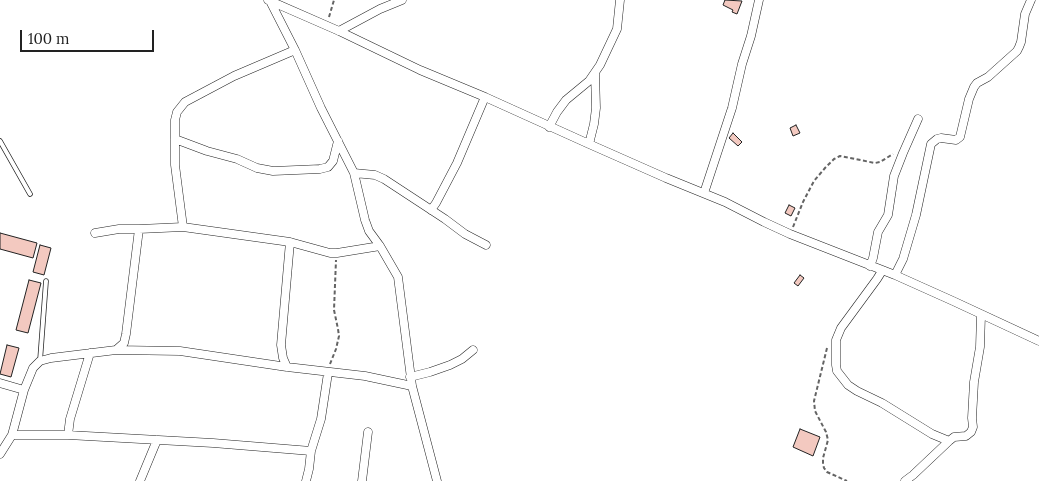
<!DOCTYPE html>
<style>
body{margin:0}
#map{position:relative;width:1039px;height:481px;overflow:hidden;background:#fff;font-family:Lora,serif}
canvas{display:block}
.scale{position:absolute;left:20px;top:30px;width:134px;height:22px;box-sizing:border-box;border:2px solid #222;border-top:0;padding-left:6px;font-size:15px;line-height:18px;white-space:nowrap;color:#222;-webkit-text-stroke:4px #fff;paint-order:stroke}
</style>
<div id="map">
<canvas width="1039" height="481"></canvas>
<div class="scale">100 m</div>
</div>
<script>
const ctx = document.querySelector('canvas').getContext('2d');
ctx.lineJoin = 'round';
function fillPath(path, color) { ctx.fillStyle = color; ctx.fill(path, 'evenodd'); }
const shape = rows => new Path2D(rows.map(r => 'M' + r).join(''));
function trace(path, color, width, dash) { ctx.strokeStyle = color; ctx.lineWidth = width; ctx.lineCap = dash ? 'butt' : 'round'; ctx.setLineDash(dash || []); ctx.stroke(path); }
const building = shape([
 [725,0,742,1,737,14,732,12,733,10,723,5,725,0],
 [796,125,800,133,793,136,790,128,796,125],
 [733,133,742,142,738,146,729,138,733,133],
 [789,205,795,208,791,216,785,213,789,205],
 [0,233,37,243,33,258,0,249,0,233],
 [40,245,51,248,44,275,33,272,40,245],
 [800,275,804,278,798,286,794,283,800,275],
 [29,280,41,283,28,333,16,330,29,280],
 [7,345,19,348,11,377,0,374,7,345],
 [800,429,820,437,813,456,793,447,800,429]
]);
fillPath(building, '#f3c9c0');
trace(building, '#222', 1);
const service = shape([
 [0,141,30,194],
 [40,361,46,281]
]);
const minor = shape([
 [268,0,339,31,420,70,485,97,589,144,666,178,725,202,764,222,790,234,895,275,953,301,1039,341],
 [270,1,295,50,321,108,354,173,365,220,369,231,380,246,398,277,412,386,437,481],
 [339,31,380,9,402,0],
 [549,127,557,112,566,100,589,81,600,65,617,29,620,0],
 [175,139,207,151,237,159,257,168,273,171,320,169,328,167,333,161,338,141],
 [589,144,594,124,596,108,595,73],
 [354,173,375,175,384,179,445,219,465,234,486,245],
 [704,193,732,108,742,64,751,36,759,0],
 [431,210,436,203,457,163,485,97],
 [183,227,175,165,175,120,177,112,185,102,234,76,295,50],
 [95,233,119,229,139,229,183,227,290,242,330,253,337,253,380,246],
 [870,266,873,258,878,232,888,215,894,176,903,153,918,119],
 [882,271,877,279,841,328,836,340,836,365,837,371,848,385,857,391,882,403,932,434,949,441],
 [895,275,903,259,916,215,931,144,937,139,941,138,956,140,960,137,969,99,974,87,977,83,988,77,1017,51,1019,47,1021,42,1025,14,1031,0],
 [116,350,124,343,126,334,139,229],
 [287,367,283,358,281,345,290,242],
 [410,377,430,372,450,365,462,359,473,350],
 [0,383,24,390],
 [12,435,68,435,213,443,311,451],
 [68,435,70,419,90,353],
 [0,454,12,435,24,390,33,368,40,361,51,358,116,350,180,351,287,367,365,376,412,386],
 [140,481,157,440],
 [306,481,309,469,311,451,321,419,328,373],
 [362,481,368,432],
 [905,481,913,475,949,441,954,437,966,436,971,432,973,427,972,418,974,382,980,347,981,315]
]);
trace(service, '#222', 5.5);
trace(minor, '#222', 9);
trace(shape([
 [329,17,334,0],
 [793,227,803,202,814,181,825,168,834,159,840,156,875,163,880,162,893,154],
 [827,348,814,401,815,411,826,432,828,440,823,458,823,464,824,468,827,472,847,481],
 [330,364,336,349,339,336,338,329,334,310,336,260]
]), '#646464', 2, [4, 2.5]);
trace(service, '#fff', 4);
trace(minor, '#fff', 8);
</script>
